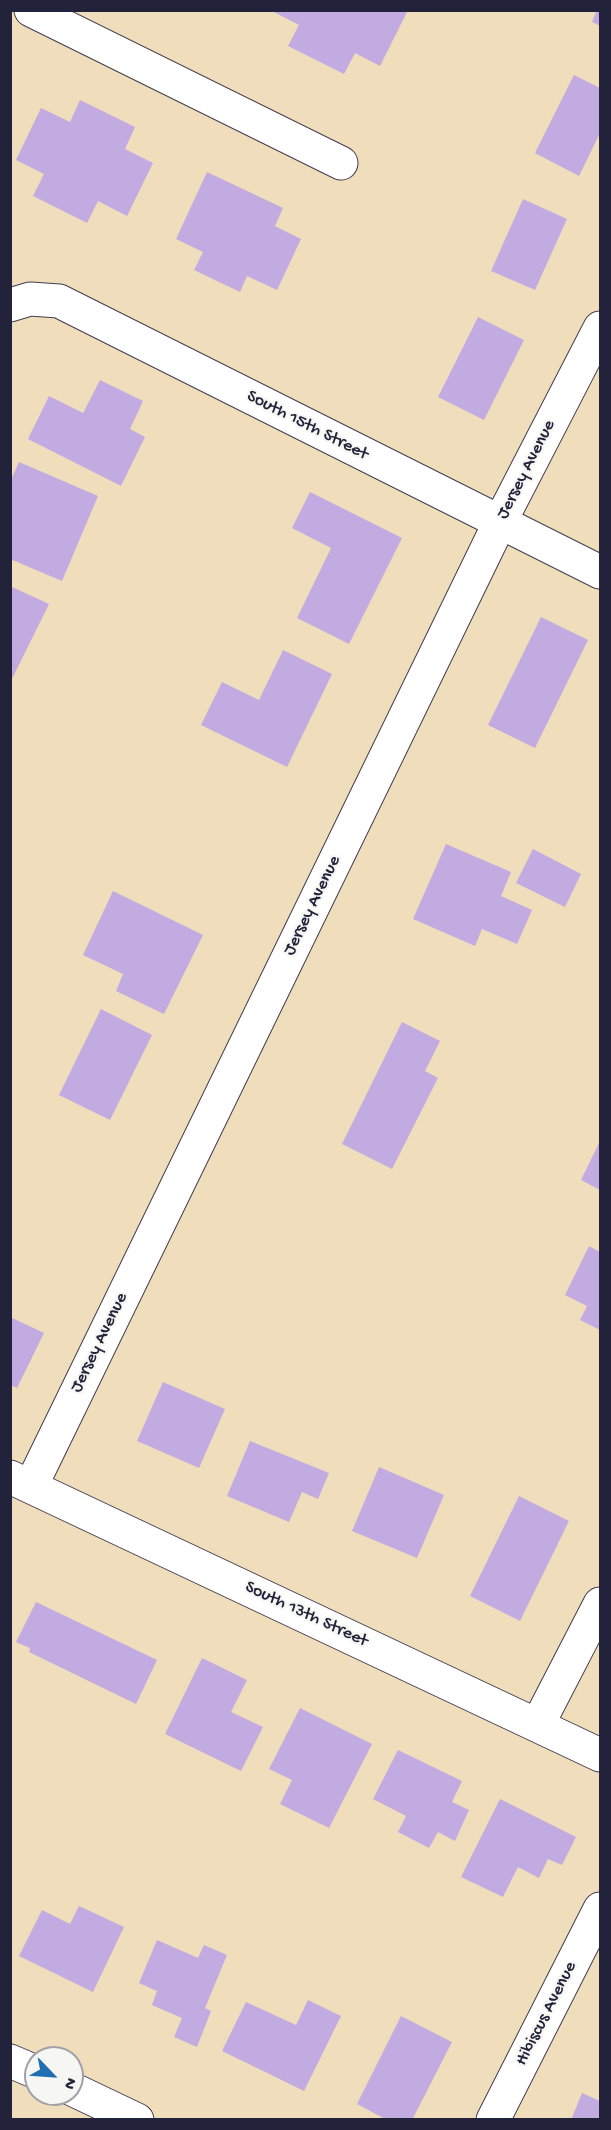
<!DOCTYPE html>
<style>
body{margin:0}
#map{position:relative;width:611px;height:2130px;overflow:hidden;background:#f0ddbc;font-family:"Gochi Hand",sans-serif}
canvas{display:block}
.frame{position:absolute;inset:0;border:12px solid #22223b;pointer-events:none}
.north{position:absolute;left:24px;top:2046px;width:60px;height:60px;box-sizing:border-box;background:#f6f6f2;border:2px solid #a1a1a9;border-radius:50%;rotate:115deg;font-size:16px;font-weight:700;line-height:24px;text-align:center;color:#22223b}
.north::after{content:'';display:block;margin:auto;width:21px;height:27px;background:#1f6fb2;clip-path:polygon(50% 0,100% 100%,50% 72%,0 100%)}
</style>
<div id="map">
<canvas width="611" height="2130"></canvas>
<div class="frame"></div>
<div class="north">N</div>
</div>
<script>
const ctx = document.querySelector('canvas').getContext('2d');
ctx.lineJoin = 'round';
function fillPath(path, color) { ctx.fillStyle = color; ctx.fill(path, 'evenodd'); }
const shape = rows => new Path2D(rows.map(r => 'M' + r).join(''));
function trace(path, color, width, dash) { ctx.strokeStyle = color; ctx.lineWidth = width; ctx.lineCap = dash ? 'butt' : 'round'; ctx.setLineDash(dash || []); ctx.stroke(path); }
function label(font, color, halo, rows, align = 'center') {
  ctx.font = font + ' "Gochi Hand",sans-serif'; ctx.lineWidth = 4.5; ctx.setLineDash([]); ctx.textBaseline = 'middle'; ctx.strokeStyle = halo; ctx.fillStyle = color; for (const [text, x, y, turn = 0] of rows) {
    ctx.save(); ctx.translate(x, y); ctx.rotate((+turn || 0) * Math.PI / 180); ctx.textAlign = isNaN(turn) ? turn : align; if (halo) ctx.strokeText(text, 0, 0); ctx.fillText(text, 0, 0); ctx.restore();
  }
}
fillPath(shape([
 [270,10,404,10,407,12,380,66,355,53,344,74,288,46,299,25],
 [597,10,600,10,600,26,592,22],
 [574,75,600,88,600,133,579,176,535,153],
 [80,100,135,127,125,149,153,163,127,216,98,201,87,223,33,196,44,174,16,160,41,108,70,122],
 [207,172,283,208,275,226,301,239,277,290,247,276,240,292,194,270,203,252,176,239],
 [523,199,567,219,535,290,491,271],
 [478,317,524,340,484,420,438,397],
 [100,380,143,401,130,429,145,437,121,486,28,439,49,396,83,413],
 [19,462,98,496,62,581,10,559,10,482],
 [310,492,402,538,349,644,297,618,331,548,292,528],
 [10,586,49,604,10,683],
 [541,617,588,640,535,748,488,725],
 [283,650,332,674,287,767,201,725,222,682,259,700],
 [446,844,511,872,501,896,532,910,517,944,482,929,475,946,413,919],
 [533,849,581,874,565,907,516,883],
 [113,891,203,935,164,1014,116,991,123,974,83,955],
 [101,1009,152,1035,110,1120,59,1095],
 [402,1022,440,1041,425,1071,438,1078,392,1169,342,1144],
 [600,1141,600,1190,581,1180],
 [589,1246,600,1252,600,1330,580,1320,587,1306,565,1295],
 [10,1317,44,1333,17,1388,10,1385],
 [163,1382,225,1409,199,1468,137,1441],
 [250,1441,329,1473,318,1499,302,1492,289,1522,227,1496],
 [379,1467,444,1495,417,1558,352,1531],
 [519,1496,569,1521,520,1621,470,1596],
 [36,1602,157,1660,136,1704,29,1652,30,1648,16,1642],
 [202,1658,247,1680,231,1712,263,1727,241,1771,165,1734],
 [300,1708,372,1744,329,1828,280,1804,292,1780,269,1769],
 [398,1750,462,1781,452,1802,469,1810,455,1841,438,1832,429,1848,398,1832,406,1816,373,1799],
 [500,1799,576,1837,562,1865,548,1859,539,1878,518,1867,503,1897,461,1877],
 [79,1906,124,1927,93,1992,19,1956,42,1910,70,1924],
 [157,1940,198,1958,204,1945,227,1955,205,2008,211,2011,197,2047,174,2037,182,2018,152,2005,157,1991,139,1983],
 [308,2000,341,2016,304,2091,222,2051,246,2002,296,2025],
 [401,2016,452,2042,412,2120,387,2120,357,2104],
 [582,2093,600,2101,600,2120,571,2120]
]), '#c1abe0');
const minor = shape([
 [31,10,341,163],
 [10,305,30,299,59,301,600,572],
 [10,1477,600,1755],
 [31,1486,500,522,600,328],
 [538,1724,600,1604],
 [10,2061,36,2072],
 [72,2089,137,2120],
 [493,2120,600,1909]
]);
trace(minor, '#413e4e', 35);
trace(minor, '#fff', 33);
label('18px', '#22223b', '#f6f6f2', [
 ["South 15th Street",307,426,27],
 ["Jersey Avenue",527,470,-63],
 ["Jersey Avenue",313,906,-64],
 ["Jersey Avenue",100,1343,-64],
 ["South 13th Street",306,1615,25],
 ["Hibiscus Avenue",547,2014,-63]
]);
</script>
